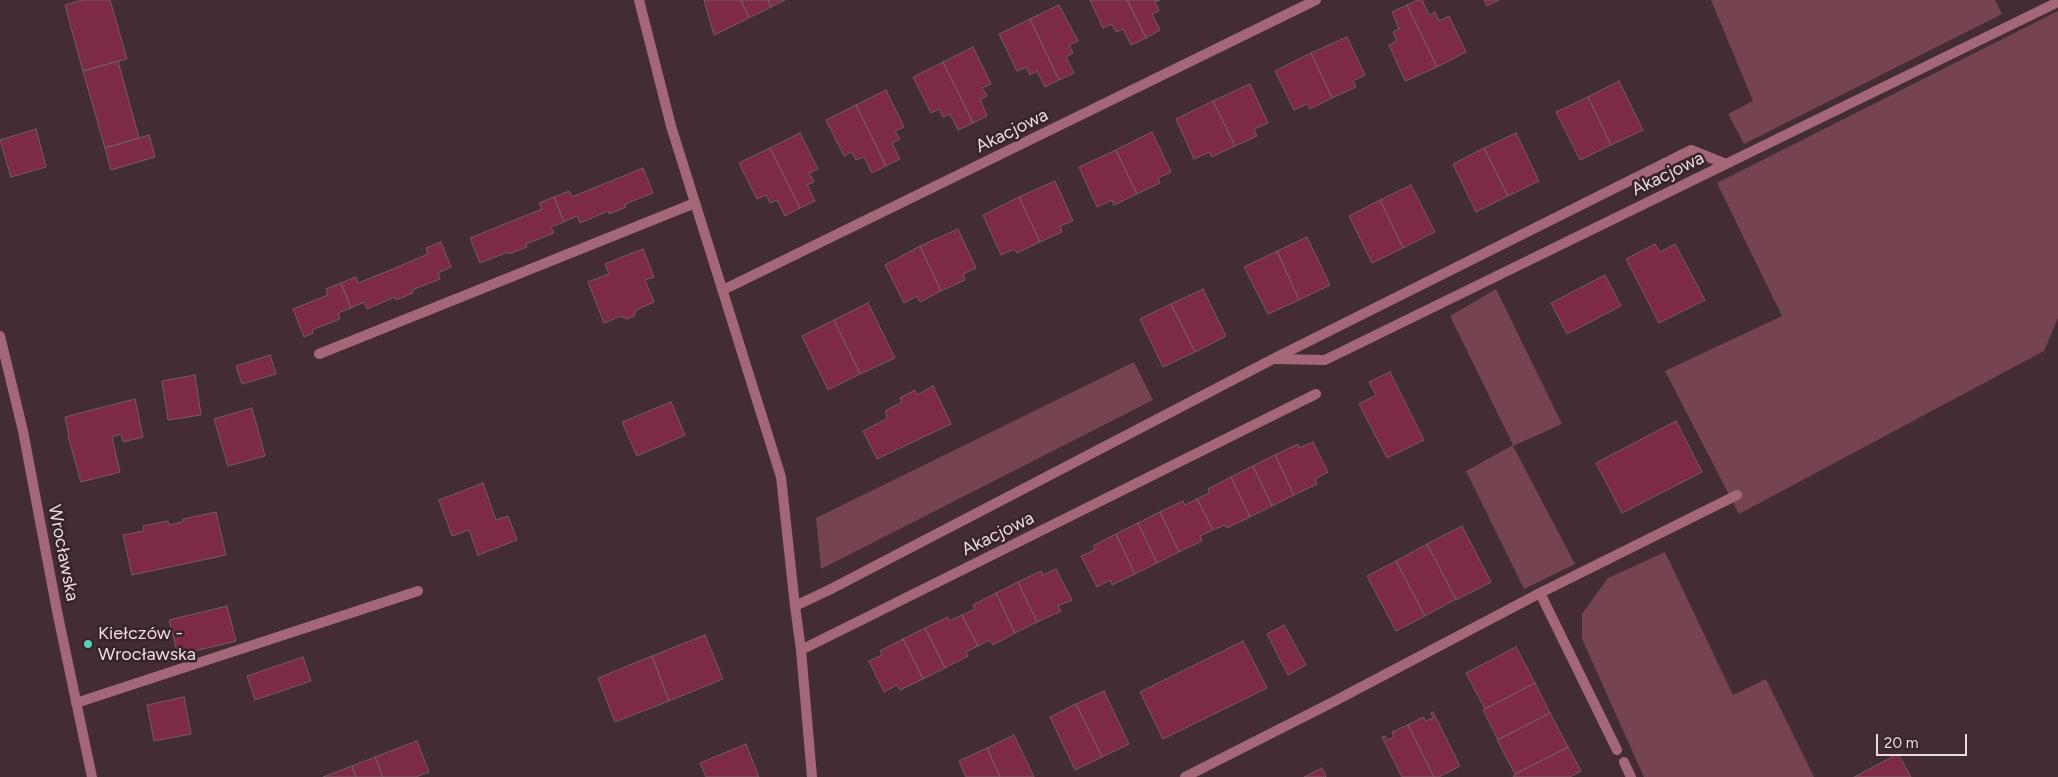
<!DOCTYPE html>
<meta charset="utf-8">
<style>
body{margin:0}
#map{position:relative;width:2058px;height:777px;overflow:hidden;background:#432d32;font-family:Figtree,sans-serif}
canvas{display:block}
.scale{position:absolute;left:1876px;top:734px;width:91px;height:22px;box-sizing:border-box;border:2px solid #ebdcdf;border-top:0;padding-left:6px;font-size:15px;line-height:18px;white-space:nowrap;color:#ebdcdf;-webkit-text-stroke:4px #382328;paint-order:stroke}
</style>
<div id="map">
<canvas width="2058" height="777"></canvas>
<div class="scale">20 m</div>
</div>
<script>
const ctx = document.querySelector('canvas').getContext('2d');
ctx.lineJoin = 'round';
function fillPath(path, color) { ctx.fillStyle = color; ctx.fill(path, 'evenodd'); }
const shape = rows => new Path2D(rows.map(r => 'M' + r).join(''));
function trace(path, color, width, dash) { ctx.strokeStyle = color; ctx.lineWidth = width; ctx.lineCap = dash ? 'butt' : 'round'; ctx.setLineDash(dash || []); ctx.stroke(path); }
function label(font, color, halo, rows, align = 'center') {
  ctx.font = font + ' Figtree,sans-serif'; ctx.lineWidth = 5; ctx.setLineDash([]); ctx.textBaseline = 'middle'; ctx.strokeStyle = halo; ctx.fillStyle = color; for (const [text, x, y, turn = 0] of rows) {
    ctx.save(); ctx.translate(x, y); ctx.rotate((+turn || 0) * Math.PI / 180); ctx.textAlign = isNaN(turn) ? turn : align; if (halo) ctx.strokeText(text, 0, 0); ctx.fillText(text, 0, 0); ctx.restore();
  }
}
fillPath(shape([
 [1711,0,1995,0,2002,14,1744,144,1728,114,1753,101],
 [2058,11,2058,318,2044,351,1739,514,1665,371,1782,316,1717,183],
 [1496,289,1562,424,1513,446,1575,564,1524,589,1466,471,1513,445,1450,316],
 [1134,362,1153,400,821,569,816,518],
 [1665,552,1733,695,1766,679,1814,777,1644,777,1582,639,1582,614,1608,578]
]), '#764351');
const building = shape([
 [82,0,110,0,127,59,83,71,65,5,82,0],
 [704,0,741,0,749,18,714,35,704,0],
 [741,0,768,0,771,7,749,18,741,0],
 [768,0,785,0,771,7,768,0],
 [1090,0,1127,0,1146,38,1131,45,1123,29,1116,32,1112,24,1103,28,1090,0],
 [1127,0,1160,0,1155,2,1159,11,1152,14,1160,30,1146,38,1127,0],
 [1418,0,1422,0,1429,15,1435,12,1439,21,1449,16,1466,52,1437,67,1407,5,1418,0],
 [1484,0,1499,0,1487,6,1484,0],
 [1059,5,1078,41,1069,45,1073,53,1066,57,1074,73,1059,80,1030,19,1059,5],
 [1407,5,1437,67,1405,81,1389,45,1397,41,1393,32,1399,29,1392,12,1407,5],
 [1030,19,1059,80,1045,87,1037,71,1030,75,1026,67,1017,71,999,34,1030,19],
 [1347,37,1365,75,1353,81,1356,87,1332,98,1311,53,1347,37],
 [973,47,991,84,982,88,987,96,980,99,987,116,973,123,943,62,973,47],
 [1311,53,1332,98,1310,109,1307,104,1294,110,1275,71,1311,53],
 [118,61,139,138,105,148,83,71,118,61],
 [943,62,973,123,958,130,950,114,943,117,939,109,931,113,913,77,943,62],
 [1619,81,1643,130,1611,145,1588,97,1619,81],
 [1250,84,1268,123,1254,129,1257,136,1235,146,1213,101,1250,84],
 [886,90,904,127,895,131,900,139,892,143,900,159,886,166,856,105,886,90],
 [1588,97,1611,145,1580,160,1556,112,1588,97],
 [1213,101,1235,146,1211,157,1209,152,1194,159,1176,119,1213,101],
 [856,105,886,166,872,173,864,157,856,160,852,152,844,156,826,120,856,105],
 [36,129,46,167,11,177,0,140,36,129],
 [1152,132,1171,172,1158,178,1160,183,1137,194,1116,150,1152,132],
 [800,133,818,169,809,173,814,182,807,185,815,201,800,208,770,148,800,133],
 [1516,133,1539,181,1508,196,1484,148,1516,133],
 [149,135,155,157,111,170,105,148,149,135],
 [770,148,800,208,785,216,777,200,770,203,766,195,757,199,739,163,770,148],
 [1484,148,1508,196,1476,212,1453,164,1484,148],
 [1116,150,1137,194,1114,205,1112,200,1097,207,1079,167,1116,150],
 [643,168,653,193,625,204,626,207,609,214,608,211,580,223,577,216,564,222,554,197,569,191,572,197,643,168],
 [1055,181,1073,221,1060,226,1062,232,1040,242,1019,197,1055,181],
 [1411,185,1435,232,1403,248,1380,200,1411,185],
 [554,197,564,222,551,227,554,233,526,244,527,247,509,254,508,252,480,263,470,238,542,209,539,203,554,197],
 [1019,197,1040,242,1017,253,1014,249,1001,255,983,215,1019,197],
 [1380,200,1403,248,1372,263,1349,216,1380,200],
 [958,229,976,268,963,274,965,280,941,291,920,246,958,229],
 [1307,237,1330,285,1299,300,1277,251,1307,237],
 [441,242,451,267,438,273,440,279,412,290,413,293,396,300,395,297,367,309,364,302,351,308,341,283,356,277,358,283,393,269,428,254,426,248,441,242],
 [1655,244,1660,252,1675,244,1705,300,1659,323,1626,259,1655,244],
 [920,246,941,291,920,302,917,296,904,303,885,265,920,246],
 [643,249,654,277,645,280,654,302,636,310,634,316,627,319,621,316,604,323,588,282,609,274,605,264,643,249],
 [1277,251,1299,300,1268,314,1244,267,1277,251],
 [1605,275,1621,306,1567,334,1551,303,1605,275],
 [341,283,351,308,338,313,340,319,312,330,313,333,304,337,293,309,328,295,326,289,341,283],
 [1203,289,1226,336,1195,352,1171,304,1203,289],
 [868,303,895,358,860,374,834,320,868,303],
 [1171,304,1195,352,1163,367,1140,319,1171,304],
 [834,320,860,374,828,390,802,336,834,320],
 [270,355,276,374,242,384,236,366,270,355],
 [1390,372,1424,440,1387,458,1359,404,1376,395,1369,382,1390,372],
 [195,375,201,415,168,420,162,381,195,375],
 [933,386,951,424,877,459,863,431,888,418,885,411,902,402,900,398,915,390,917,395,933,386],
 [135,399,143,437,123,442,121,434,112,437,120,472,81,482,68,436,69,436,65,417,135,399],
 [671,402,685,435,637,456,622,422,671,402],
 [252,408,265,456,228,466,214,419,252,408],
 [1676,421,1702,472,1622,513,1596,463,1676,421],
 [1313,442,1328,472,1315,479,1317,484,1294,495,1275,455,1298,444,1299,448,1313,442],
 [1275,455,1294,495,1272,506,1253,466,1275,455],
 [1253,466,1272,506,1250,517,1231,477,1253,466],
 [1231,477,1250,517,1227,528,1225,525,1213,530,1197,499,1209,493,1208,489,1231,477],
 [483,483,496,520,508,516,517,540,478,555,469,530,452,536,439,500,483,483],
 [1197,499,1213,530,1200,536,1202,541,1179,552,1160,512,1183,501,1185,505,1197,499],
 [216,512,226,555,132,575,123,535,144,531,143,526,168,521,169,525,183,522,183,519,216,512],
 [1160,512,1179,552,1157,563,1138,523,1160,512],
 [1138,523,1157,563,1135,574,1116,534,1138,523],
 [1462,526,1491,582,1456,600,1427,544,1462,526],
 [1116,534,1135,574,1112,585,1110,580,1097,587,1081,556,1095,550,1093,546,1116,534],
 [1427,544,1456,599,1425,616,1396,561,1427,544],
 [1396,561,1425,616,1396,631,1367,576,1396,561],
 [1056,569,1072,600,1058,606,1061,611,1037,622,1018,582,1041,571,1043,575,1056,569],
 [1018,582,1037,622,1015,633,996,593,1018,582],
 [996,593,1015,633,993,645,990,640,978,646,962,615,975,609,973,605,996,593],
 [227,606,236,641,178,655,169,620,227,606],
 [962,615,978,646,966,652,968,656,945,668,925,628,948,617,950,621,962,615],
 [1284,625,1306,665,1288,675,1267,634,1284,625],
 [925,628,945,668,923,679,903,639,925,628],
 [705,635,723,679,669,701,652,656,705,635],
 [903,639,923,679,900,690,897,685,884,692,869,661,882,655,880,651,903,639],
 [1243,641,1267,688,1163,739,1140,692,1243,641],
 [1516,647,1535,683,1485,709,1466,673,1516,647],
 [652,656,669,701,615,722,598,678,652,656],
 [303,657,311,681,255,700,247,676,303,657],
 [1535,683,1550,713,1498,740,1483,710,1535,683],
 [1104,691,1129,744,1102,757,1076,704,1104,691],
 [184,697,191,734,154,741,147,705,184,697],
 [1076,704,1102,757,1075,770,1050,717,1076,704],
 [1433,712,1460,766,1439,777,1434,777,1408,725,1423,717,1426,721,1433,718,1431,713,1433,712],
 [1550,713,1568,747,1515,774,1497,740,1550,713],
 [1408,725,1434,777,1402,777,1382,737,1385,736,1387,740,1394,737,1392,732,1408,725],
 [1014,735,1034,777,1000,777,987,748,1014,735],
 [417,741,429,772,416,777,383,777,375,757,417,741],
 [746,744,759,777,706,777,700,763,746,744],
 [1568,747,1581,771,1570,777,1513,777,1515,774,1568,747],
 [987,748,1000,777,966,777,959,761,987,748],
 [1898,754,1911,777,1854,777,1898,754],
 [375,757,383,777,356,777,352,766,375,757],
 [352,766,356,777,323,777,352,766],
 [1322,768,1326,777,1304,777,1322,768]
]);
fillPath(building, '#7d2a47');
trace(building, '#755c62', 1);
trace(shape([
 [1726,164,2058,2],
 [319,354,695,203],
 [1540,593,1617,750],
 [1624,762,1631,777]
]), '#a46778', 10);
trace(shape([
 [639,0,671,126,781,477,795,606,801,650,812,777],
 [723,290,1316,0],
 [1275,359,1325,360,1726,164],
 [795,606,829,590,1273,359,1691,150,1726,164],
 [801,650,1316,394],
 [76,703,418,591],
 [1185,777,1331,703,1540,593,1737,495]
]), '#a46778', 10);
trace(shape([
 [0,336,23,431,57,611,92,777]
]), '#a46778', 10);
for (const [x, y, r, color] of [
 [88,644,5,"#5acebd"]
]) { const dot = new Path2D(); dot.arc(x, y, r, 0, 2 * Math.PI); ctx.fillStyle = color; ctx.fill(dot); trace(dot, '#382328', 2); }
label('18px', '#ebdcdf', '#382328', [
 ["Akacjowa",1012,131,-26],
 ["Akacjowa",1668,174,-26],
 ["Akacjowa",998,534,-26],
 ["Wrocławska",63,553,79]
]);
label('18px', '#ebdcdf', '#382328', [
 ["Kiełczów -",98,634],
 ["Wrocławska",98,655]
], 'left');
</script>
